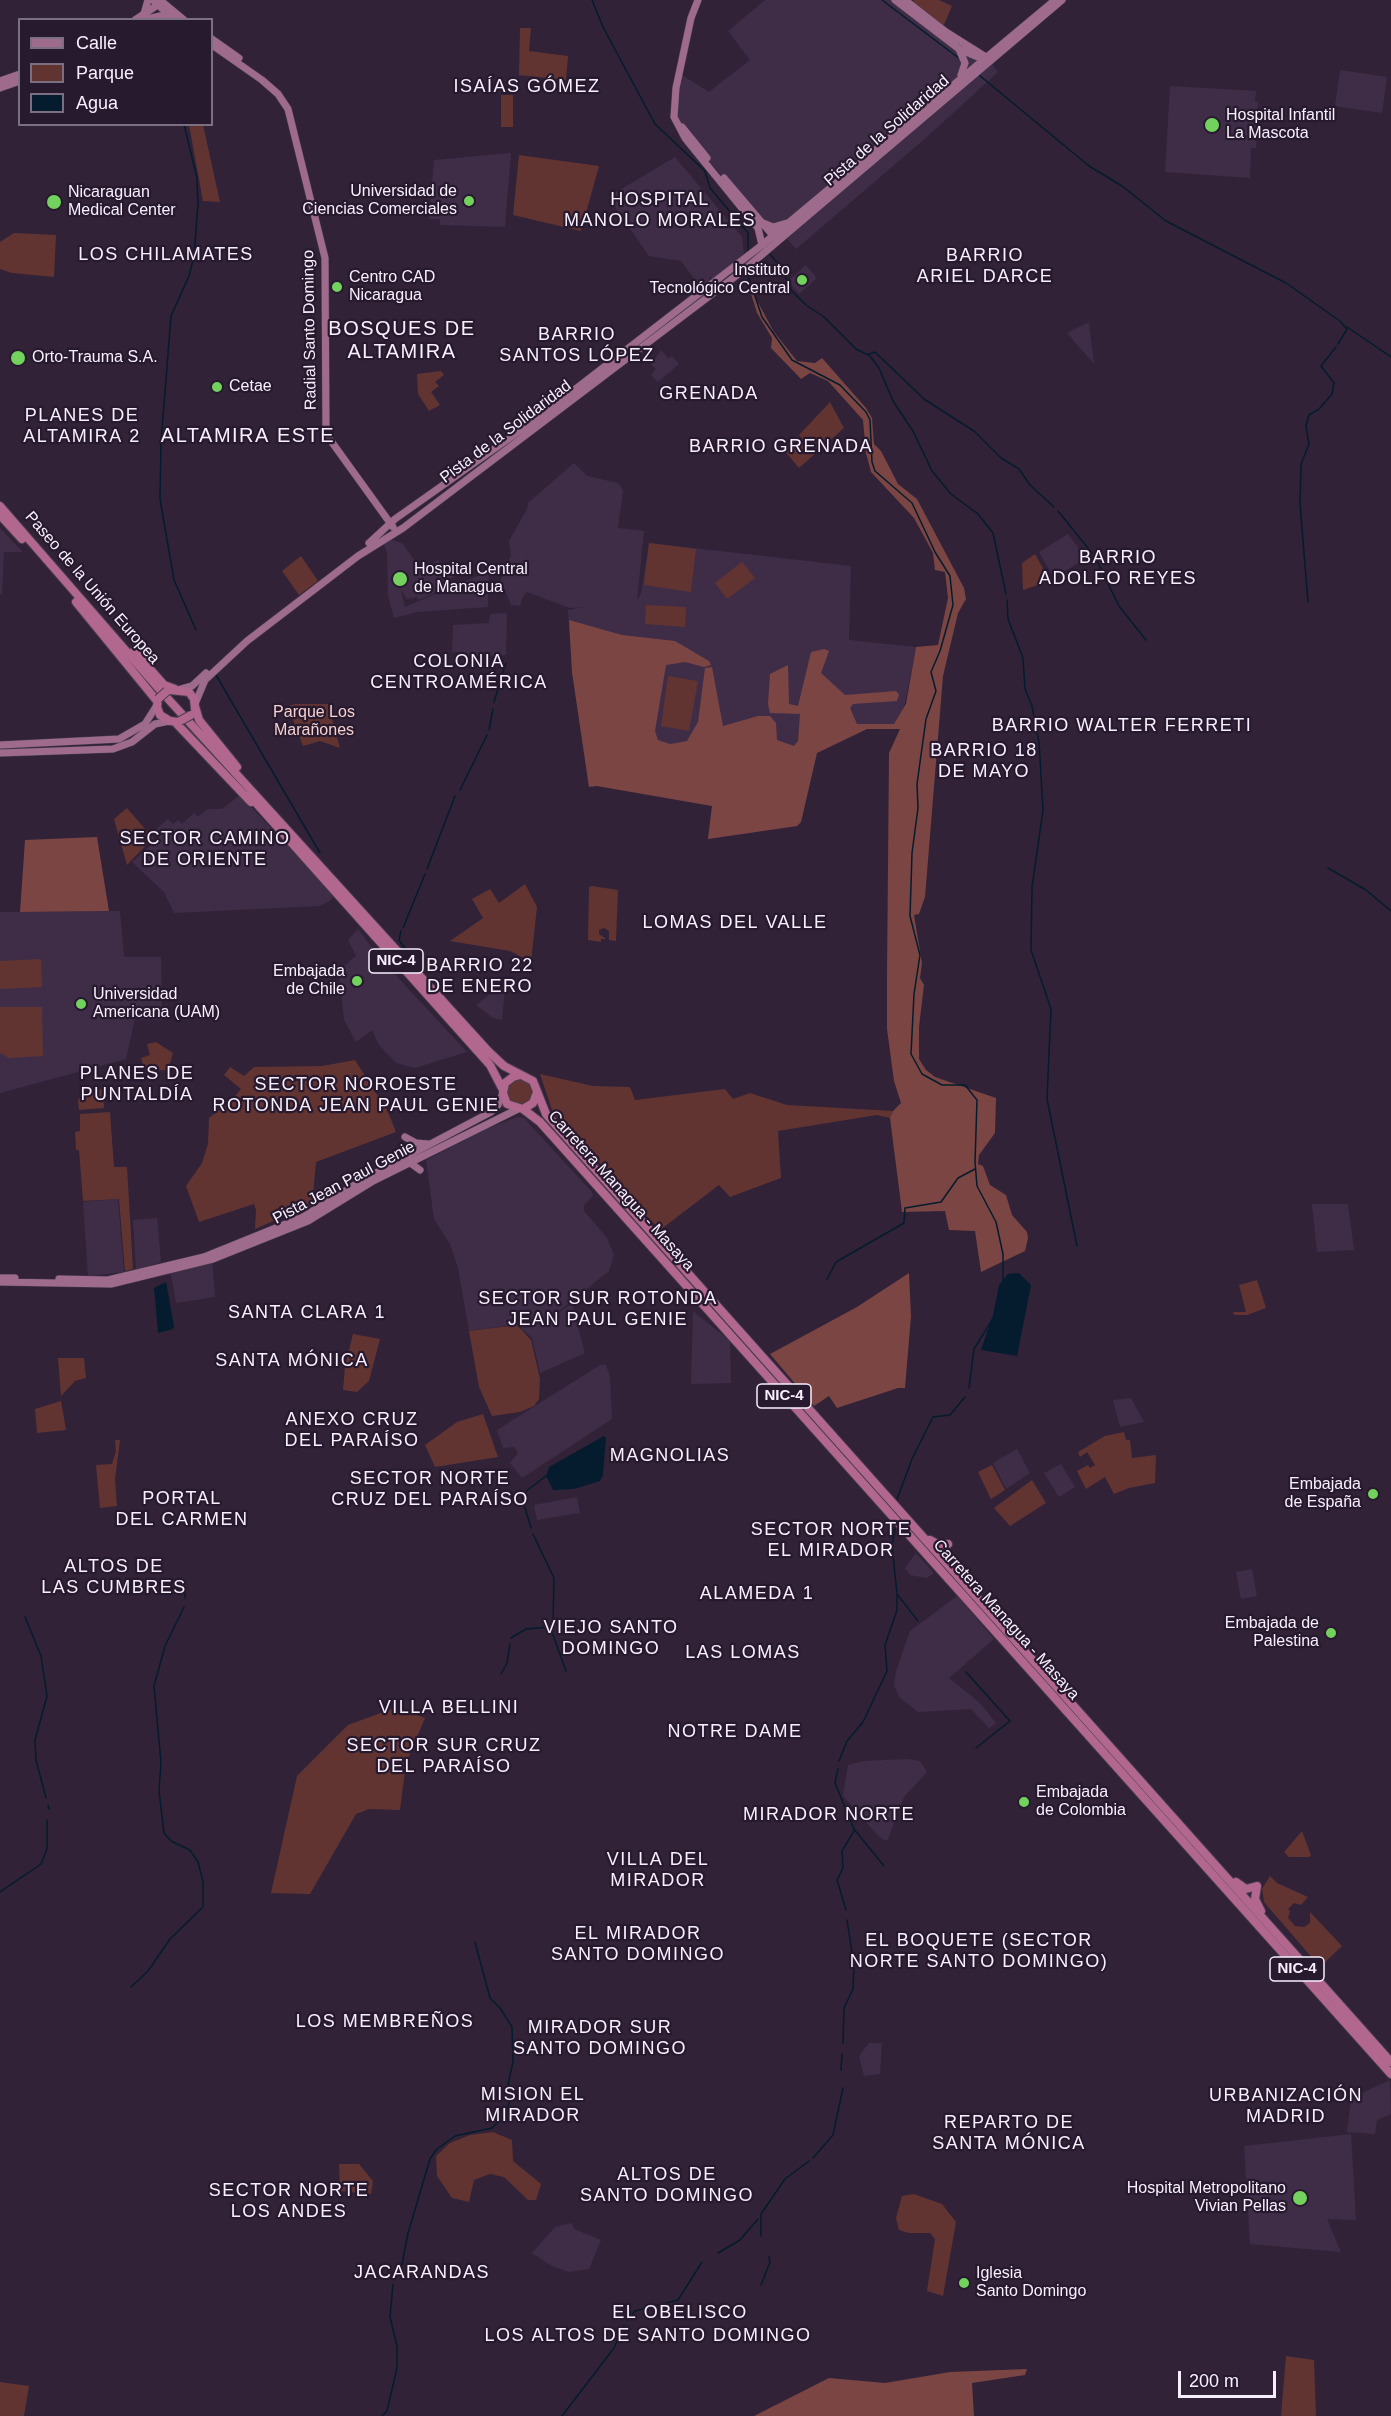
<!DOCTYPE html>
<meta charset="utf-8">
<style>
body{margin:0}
#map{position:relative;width:1391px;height:2416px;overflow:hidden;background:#312238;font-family:Arial,sans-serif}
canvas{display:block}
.legend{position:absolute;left:18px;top:18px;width:195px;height:108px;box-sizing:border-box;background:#27192e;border:2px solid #7b6f81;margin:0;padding:8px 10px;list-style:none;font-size:18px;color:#f8effe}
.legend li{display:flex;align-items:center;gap:12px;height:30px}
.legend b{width:30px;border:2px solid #7b6f81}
.scale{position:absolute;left:1178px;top:2371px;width:98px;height:27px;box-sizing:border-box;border:3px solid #f8effe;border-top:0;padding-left:8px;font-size:18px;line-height:21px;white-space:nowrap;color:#f8effe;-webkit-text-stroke:4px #27192e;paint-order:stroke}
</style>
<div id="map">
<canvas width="1391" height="2416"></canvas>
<ul class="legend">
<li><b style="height:8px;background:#9e6b8c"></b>Calle</li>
<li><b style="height:16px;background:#613432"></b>Parque</li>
<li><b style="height:16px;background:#041c2d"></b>Agua</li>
</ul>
<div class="scale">200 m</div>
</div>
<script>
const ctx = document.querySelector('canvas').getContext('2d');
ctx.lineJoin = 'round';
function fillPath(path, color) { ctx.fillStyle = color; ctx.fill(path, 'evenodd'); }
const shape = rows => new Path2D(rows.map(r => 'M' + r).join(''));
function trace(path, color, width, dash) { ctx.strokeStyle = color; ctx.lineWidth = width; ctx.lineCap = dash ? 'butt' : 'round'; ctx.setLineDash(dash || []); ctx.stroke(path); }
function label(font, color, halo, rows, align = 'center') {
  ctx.font = font + ' Arial,sans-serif'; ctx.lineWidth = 4.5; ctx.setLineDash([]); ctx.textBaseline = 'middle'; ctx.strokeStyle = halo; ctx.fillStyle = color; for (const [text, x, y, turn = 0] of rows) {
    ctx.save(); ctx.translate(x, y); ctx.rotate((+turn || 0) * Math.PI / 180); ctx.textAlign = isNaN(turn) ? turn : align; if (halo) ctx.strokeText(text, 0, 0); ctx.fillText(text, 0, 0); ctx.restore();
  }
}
fillPath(shape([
 [765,0,895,0,959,49,990,61,998,72,928,136,796,249,780,231,773,236,759,221,696,145,677,116,682,75,709,92,750,60,728,31],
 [1340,70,1387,77,1382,113,1335,106],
 [1170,86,1256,91,1255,101,1258,102,1256,148,1251,148,1250,178,1165,172],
 [511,153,505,227,440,225,440,219,429,219,434,160],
 [675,157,742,237,744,255,713,279,709,276,710,281,701,288,681,261,649,256,608,197],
 [806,265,817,278,799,294,788,281],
 [1089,322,1094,364,1067,333],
 [661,350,668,358,672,356,679,364,658,382,651,375,656,369,651,365],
 [574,463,587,476,618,483,623,490,618,528,644,531,637,601,641,593,649,543,851,566,849,640,916,647,900,729,867,729,817,753,801,822,797,826,708,839,712,806,597,786,589,787,572,672,568,610,584,607,570,608,527,592,522,598,520,606,511,605,501,580,511,555,509,541,527,509,528,503],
 [0,528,23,552,4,552,2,595,0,594],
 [1068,534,1086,558,1054,578,1039,552],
 [390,539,403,544,422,571,438,560,443,570,452,566,456,576,436,586,435,593,418,600,417,597,407,599,401,590,405,607,489,571,488,607,417,612,394,618,388,596,387,552,384,544],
 [507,613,506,655,461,658,460,652,452,652,453,625,489,623,490,614],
 [240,795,335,896,328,902,319,906,174,913,164,892,132,862,160,837,155,830,168,819,173,824,178,820,182,824,194,813,198,817,208,809,222,809],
 [120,911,124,957,161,957,162,1020,135,1019,126,1059,0,1093,0,912],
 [358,929,377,955,467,1052,415,1068,396,1063,379,1045,372,1030,356,1042,344,1020,339,970,356,956,348,940],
 [500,986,504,986,505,990,502,1020,493,1018,476,1005],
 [518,1117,524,1118,592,1192,593,1196,584,1205,584,1211,607,1238,614,1255,609,1271,549,1319,572,1304,585,1353,540,1373,532,1338,521,1328,522,1325,538,1321,469,1331,458,1268,450,1244,434,1219,426,1160,486,1129],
 [118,1199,124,1272,88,1276,83,1202],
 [1312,1204,1348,1204,1354,1250,1317,1252],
 [157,1218,161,1262,136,1270,133,1220],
 [212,1259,215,1297,176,1303,170,1270],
 [693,1311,730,1341,731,1383,691,1384],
 [600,1365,606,1365,610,1377,612,1419,522,1478,510,1463,518,1453,514,1447,503,1448,497,1430],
 [1131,1398,1144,1422,1120,1427,1113,1400],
 [1017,1449,1030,1473,1006,1489,993,1463],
 [1061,1464,1075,1487,1059,1497,1044,1473],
 [577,1497,580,1513,537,1520,534,1505],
 [916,1553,934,1573,927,1578,910,1575,905,1568],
 [1252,1569,1257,1596,1241,1599,1236,1572],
 [957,1596,994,1639,949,1678,979,1702,996,1723,989,1728,971,1709,918,1712,900,1698,894,1686,896,1671,910,1631],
 [908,1759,920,1761,927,1772,904,1797,887,1841,879,1837,843,1796,848,1765,864,1761],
 [869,2043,882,2043,880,2074,864,2076,859,2056],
 [1390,2080,1391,2114,1377,2120,1375,2134,1347,2132,1351,2098],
 [1351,2134,1356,2220,1327,2219,1341,2252,1250,2244,1244,2146],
 [572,2223,574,2229,601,2240,589,2269,569,2272,552,2266,532,2253,555,2227]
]), '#3f2d48');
fillPath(shape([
 [914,0,939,0,952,6,943,27,911,4],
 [520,28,531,28,529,51,568,56,566,80,519,75],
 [501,95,513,95,513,127,501,127],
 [189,125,203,125,220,202,203,201],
 [519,155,599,166,581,231,513,215],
 [14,233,56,235,54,277,12,273,0,269,0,242],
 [441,371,444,375,435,382,439,386,431,392,440,405,429,411,418,394,417,374],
 [830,402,844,428,799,468,782,448,797,436,809,448,799,435],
 [649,543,696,549,691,592,644,585],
 [1035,554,1050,581,1023,590,1022,563],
 [301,556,318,581,299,595,282,571],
 [742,562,755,578,727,599,715,583],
 [646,605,686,607,685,627,645,624],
 [668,676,698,681,689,731,661,726],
 [295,704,328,704,340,748,320,741,303,746,288,706],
 [127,808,153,838,127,865,114,819],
 [525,884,537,907,531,962,510,951,450,941,483,918,472,899,490,889,499,903],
 [592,886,618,890,616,941,609,940,609,931,604,928,599,930,599,934,606,939,601,939,601,942,588,940,589,887],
 [41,959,42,987,0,989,0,961],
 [0,1007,42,1007,43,1056,9,1058,0,1053],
 [156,1042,173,1053,168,1070,145,1071,141,1058,150,1055,147,1044],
 [355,1060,388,1112,396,1132,316,1162,312,1205,309,1206,306,1203,298,1207,299,1210,255,1229,256,1210,254,1204,199,1222,186,1186,202,1163,208,1144,209,1118,232,1100,241,1089,224,1075,230,1067,244,1076,254,1067,322,1066],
 [540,1074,593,1086,630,1087,635,1100,725,1089,733,1099,750,1093,787,1105,893,1111,890,1118,877,1115,778,1131,781,1178,730,1197,719,1185,660,1230,600,1167,602,1166,595,1157,587,1153,552,1110],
 '506 1092a13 13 0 1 1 26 0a13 13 0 1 1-26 0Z',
 [103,1089,104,1108,79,1110,78,1100,82,1094],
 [110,1112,114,1167,127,1167,133,1269,125,1271,119,1199,83,1201,79,1150,76,1150,75,1132,80,1131,80,1114],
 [1257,1280,1266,1308,1247,1315,1234,1315,1233,1312,1246,1312,1239,1285],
 [517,1325,531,1340,540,1379,539,1399,534,1406,520,1412,492,1416,479,1387,469,1331],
 [353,1334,380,1339,369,1381,357,1392,343,1390,345,1366],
 [58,1358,84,1358,86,1378,75,1381,61,1396],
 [61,1401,66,1430,37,1433,35,1409],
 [483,1414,498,1457,435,1467,425,1445,457,1422],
 [1124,1432,1126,1440,1130,1440,1132,1458,1156,1455,1155,1483,1129,1488,1114,1494,1105,1477,1086,1489,1077,1471,1088,1465,1090,1468,1095,1465,1087,1452,1080,1457,1078,1452,1105,1436],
 [115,1440,120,1440,115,1479,117,1506,100,1508,96,1465,112,1464,116,1451],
 [992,1465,1005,1490,991,1499,978,1472],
 [1032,1480,1046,1503,1010,1526,994,1508],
 [397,1707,425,1718,406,1763,400,1810,369,1809,356,1814,310,1894,271,1893,297,1776,348,1725],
 [1302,1831,1311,1855,1309,1857,1289,1857,1284,1852],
 [1270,1876,1277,1883,1308,1897,1301,1905,1294,1903,1288,1909,1290,1911,1288,1918,1295,1926,1304,1927,1310,1923,1310,1912,1342,1946,1320,1967,1264,1902,1262,1889],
 [493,2132,512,2140,513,2161,541,2184,536,2200,528,2200,504,2177,490,2174,474,2180,469,2202,452,2198,437,2176,436,2156,450,2143,470,2135],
 [339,2164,359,2164,373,2181,371,2194,340,2191],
 [914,2194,942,2204,956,2222,943,2296,927,2291,935,2239,930,2233,909,2233,899,2230,896,2218,902,2196],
 [1286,2356,1314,2360,1316,2416,1281,2416],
 [0,2382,29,2386,24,2416,0,2416]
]), '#613432');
fillPath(shape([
 [748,284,774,332,797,361,815,363,822,358,866,408,872,418,874,444,881,451,898,484,917,499,964,588,966,599,958,613,943,676,925,897,919,914,914,915,922,963,920,978,924,985,919,1027,919,1059,926,1070,935,1077,996,1098,995,1133,979,1155,978,1164,983,1166,990,1185,1006,1195,1012,1215,1027,1232,1028,1238,1025,1251,981,1272,975,1231,949,1230,945,1211,902,1212,890,1118,893,1111,901,1103,894,1081,887,1029,887,976,889,753,900,729,867,729,817,753,801,822,797,826,708,839,712,806,597,786,589,787,572,672,569,620,622,635,675,641,709,661,711,665,704,667,685,662,666,665,655,731,658,740,670,744,687,741,698,722,705,668,712,667,723,726,758,716,770,716,776,723,777,740,794,746,798,741,800,714,770,713,768,704,770,674,788,665,789,704,798,706,811,652,824,649,829,651,821,673,845,695,896,691,899,694,897,701,853,704,850,708,857,724,894,724,906,704,916,647,938,645,948,598,945,572,935,570,933,553,914,518,871,472,866,453,863,420,828,381,810,373,801,379,771,348,772,338,757,313],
 [97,837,109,911,20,912,25,840],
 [909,1273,911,1316,905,1388,898,1388,837,1408,829,1396,814,1406,770,1354,857,1307],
 [1027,2369,1025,2375,972,2383,974,2416,754,2416,829,2378,885,2383,950,2372]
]), '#7b4543');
fillPath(shape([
 [1019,1273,1031,1285,1017,1356,981,1350,993,1315,999,1285,1008,1274],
 [166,1282,174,1326,173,1329,158,1333,154,1288],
 [604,1436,606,1438,603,1475,600,1481,574,1489,553,1490,546,1476,549,1467]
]), '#041c2d');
trace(shape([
 [592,0,603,27,655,124,705,171,710,188,748,233,748,251],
 [882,0,960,59],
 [979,75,1089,166,1122,186,1166,221,1286,283,1340,321,1347,329,1338,344],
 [184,124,197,178,198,204,194,256,189,276,171,316,161,442,160,499,174,580,196,630],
 [770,254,780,266,792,291,806,305,824,317,856,349,870,356,879,368,893,401,913,431,932,471,951,494,978,514,993,533,1006,594],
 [748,275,762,317,792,360,840,385,866,412,870,420,872,462,875,471,912,503,935,552,950,576,953,605,940,651,931,672,936,691,926,719,917,784,918,808,912,853,910,916,920,955,914,994,911,1054,922,1074,942,1085,965,1085,977,1100,975,1162,977,1186,996,1222,1003,1254,1003,1280],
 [1347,327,1391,357],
 [869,354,875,352,924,399,974,431,1001,458,1019,469,1030,485,1054,507],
 [1058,511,1092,553],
 [1096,559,1119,606,1146,640],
 [1007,600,1008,619,1023,658,1025,689,1032,706,1039,742,1043,810,1032,887,1031,950,1051,1009,1047,1099,1077,1246],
 [1308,602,1300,504,1301,464,1309,444,1306,426,1309,415,1319,409,1332,394,1334,383,1321,366,1336,347],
 [216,675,320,853],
 [494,702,506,663],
 [489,730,493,709],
 [460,790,487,735],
 [1328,868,1366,890,1391,911],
 [427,869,455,796],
 [403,928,425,874],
 [401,931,399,940,409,954],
 [827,1279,836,1262,904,1223,905,1208,941,1202,958,1178,975,1169],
 [969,1388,974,1349,992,1320],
 [525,1492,546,1476],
 [521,1494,531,1528],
 [897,1499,912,1459,933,1417,950,1415,965,1397],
 [896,1525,892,1545,897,1594,918,1621],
 [185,1592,185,1598],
 [25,1617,41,1656,47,1696,35,1740,36,1760,46,1798],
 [552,1632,566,1671],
 [511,1638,526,1629,551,1627,553,1623,554,1578,533,1534],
 [966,1672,1010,1721,976,1748],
 [501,1674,507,1663,510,1644],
 [839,1761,847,1741,863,1722,887,1671,885,1645,897,1610,897,1594],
 [838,1769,835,1783,854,1829,884,1866],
 [48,1805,49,1809],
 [0,1892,41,1864,47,1849,47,1820],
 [846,1910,837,1880,843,1868,842,1851,854,1831],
 [131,1987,148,1971,170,1939,203,1907,203,1881,198,1862,190,1850,171,1841,164,1833,159,1791,161,1762,154,1686,165,1646,184,1607],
 [843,2043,844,2008,853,1989,854,1965,847,1920],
 [841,2070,842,2054],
 [813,2158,833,2135,843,2088],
 [761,2236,761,2214,785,2179,809,2161],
 [718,2253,740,2240,758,2219],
 [400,2275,408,2233,430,2159,436,2150,455,2136,492,2128,506,2114,509,2103,512,2088,508,2084,513,2062,512,2027,500,2008,490,1998,475,1942],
 [761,2285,770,2262,769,2257],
 [627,2320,635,2311,678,2300,702,2262],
 [382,2416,387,2411,397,2368,397,2346,390,2317,393,2284],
 [562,2416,614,2348,624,2325]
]), '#041c2d', 1.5);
const major = shape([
 [153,0,174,20],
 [160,0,184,20],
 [698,0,691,18,676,88,674,117,685,138,758,228,762,245],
 [895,0,959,49,985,60],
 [905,0,946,32,989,59],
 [144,14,148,0],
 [147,19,160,16,171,17],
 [135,20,162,2],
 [212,39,239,58],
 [212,45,262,80,278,94,288,109,325,258,326,434,393,527],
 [959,49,965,63,961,75],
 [0,81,20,74],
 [0,88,20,81],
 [682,127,707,158],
 [724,178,775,238],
 [763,223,773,227,787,223],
 [369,543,395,519,538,418,762,245,1055,0],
 [181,689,192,686,206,673],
 [195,704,205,680,247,641,358,556,403,528,745,269,1062,0],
 [0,745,119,739,145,724,157,705],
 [0,753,113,749,132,742,155,724,169,721],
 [405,1137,416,1143,428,1144],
 [409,1162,420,1170],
 [0,1278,15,1278],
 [59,1279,108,1280,204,1257,303,1217,366,1178,491,1112,498,1105,503,1093],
 [0,1282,111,1284,213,1259,308,1221,373,1181,518,1109]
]);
const highway = shape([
 [0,506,160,690,489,1052,504,1066,533,1081,546,1114,1391,2062],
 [0,515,22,539],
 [76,602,157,701],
 [134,651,164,685,175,689],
 [170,690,189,692,194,699,195,709],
 [158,699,157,707,160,715,170,721,179,722],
 [195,706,199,720,237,767],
 [175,722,251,802],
 [249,795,490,1065,503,1090],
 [520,1075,513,1077,505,1083,503,1093,507,1104,523,1109,533,1103,537,1092],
 [523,1109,540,1122,1391,2074],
 [930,1540,941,1546,948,1544],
 [1236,1882,1246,1889,1257,1886,1255,1899,1261,1911]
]);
trace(major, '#493d50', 8);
trace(highway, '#493d50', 10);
trace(major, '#9e6b8c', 7);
trace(highway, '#b2688e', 8);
const highwayBridge = shape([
 [158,699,167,691],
 [180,721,191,715]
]);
trace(highwayBridge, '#493d50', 10, []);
trace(highwayBridge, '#b2688e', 8);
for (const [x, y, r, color] of [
 [1212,125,8,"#72d25d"],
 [469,201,6,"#72d25d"],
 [54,202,8,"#72d25d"],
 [802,280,6,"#72d25d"],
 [337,287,6,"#72d25d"],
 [18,358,8,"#72d25d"],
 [217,387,6,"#72d25d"],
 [400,579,8,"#72d25d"],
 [357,981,6,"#72d25d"],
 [81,1004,6,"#72d25d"],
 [1373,1494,6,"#72d25d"],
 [1331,1633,6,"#72d25d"],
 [1024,1802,6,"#72d25d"],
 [1300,2198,8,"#72d25d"],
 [964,2283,6,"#72d25d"]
]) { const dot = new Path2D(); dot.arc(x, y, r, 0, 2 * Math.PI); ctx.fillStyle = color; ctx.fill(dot); trace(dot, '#27192e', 2); }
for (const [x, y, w] of [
 [396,961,54],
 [784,1396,54],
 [1297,1969,54]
]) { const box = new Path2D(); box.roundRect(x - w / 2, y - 12, w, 24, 4.5); ctx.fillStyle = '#27192e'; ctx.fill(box); trace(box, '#f8effe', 1.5); }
label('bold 15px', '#f8effe', null, [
 ["NIC-4",396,961],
 ["NIC-4",784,1396],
 ["NIC-4",1297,1969]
]);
label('16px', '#f8effe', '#27192e', [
 ["Hospital Infantil",1226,116],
 ["La Mascota",1226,134],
 ["Universidad de",457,192,"right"],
 ["Ciencias Comerciales",457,210,"right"],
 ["Nicaraguan",68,193],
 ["Medical Center",68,211],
 ["Instituto",790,271,"right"],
 ["Tecnológico Central",790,289,"right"],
 ["Centro CAD",349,278],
 ["Nicaragua",349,296],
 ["Orto-Trauma S.A.",32,358],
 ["Cetae",229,387],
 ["Hospital Central",414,570],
 ["de Managua",414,588],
 ["Embajada",345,972,"right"],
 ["de Chile",345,990,"right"],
 ["Universidad",93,995],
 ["Americana (UAM)",93,1013],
 ["Embajada",1361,1485,"right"],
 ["de España",1361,1503,"right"],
 ["Embajada de",1319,1624,"right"],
 ["Palestina",1319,1642,"right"],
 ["Embajada",1036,1793],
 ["de Colombia",1036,1811],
 ["Hospital Metropolitano",1286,2189,"right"],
 ["Vivian Pellas",1286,2207,"right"],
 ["Iglesia",976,2274],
 ["Santo Domingo",976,2292]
], 'left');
label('16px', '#f8effe', '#27192e', [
 ["Pista de la Solidaridad",887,131,-41],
 ["Radial Santo Domingo",310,330,-91],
 ["Pista de la Solidaridad",506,432,-37],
 ["Paseo de la Unión Europea",92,588,49],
 ["Pista Jean Paul Genie",344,1183,-28],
 ["Carretera Managua - Masaya",621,1191,48],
 ["Carretera Managua - Masaya",1006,1620,48]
]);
label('16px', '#f6d1ce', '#27192e', [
 ["Parque Los",314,713],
 ["Marañones",314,731]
]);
ctx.letterSpacing = '1.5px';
label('18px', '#f8effe', '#27192e', [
 ["ISAÍAS GÓMEZ",527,87],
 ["HOSPITAL",660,200],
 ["MANOLO MORALES",660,221],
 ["LOS CHILAMATES",166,255],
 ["BARRIO",985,256],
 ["ARIEL DARCE",985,277],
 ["BARRIO",577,335],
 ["SANTOS LÓPEZ",577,356],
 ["GRENADA",709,394],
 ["PLANES DE",82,416],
 ["ALTAMIRA 2",82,437],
 ["BARRIO GRENADA",781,447],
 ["BARRIO",1118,558],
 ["ADOLFO REYES",1118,579],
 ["COLONIA",459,662],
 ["CENTROAMÉRICA",459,683],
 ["BARRIO WALTER FERRETI",1122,726],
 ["BARRIO 18",984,751],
 ["DE MAYO",984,772],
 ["SECTOR CAMINO",205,839],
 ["DE ORIENTE",205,860],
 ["LOMAS DEL VALLE",735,923],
 ["BARRIO 22",480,966],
 ["DE ENERO",480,987],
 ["PLANES DE",137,1074],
 ["PUNTALDÍA",137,1095],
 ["SECTOR NOROESTE",356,1085],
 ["ROTONDA JEAN PAUL GENIE",356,1106],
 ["SECTOR SUR ROTONDA",598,1299],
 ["JEAN PAUL GENIE",598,1320],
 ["SANTA CLARA 1",307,1313],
 ["SANTA MÓNICA",292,1361],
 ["ANEXO CRUZ",352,1420],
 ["DEL PARAÍSO",352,1441],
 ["MAGNOLIAS",670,1456],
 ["SECTOR NORTE",430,1479],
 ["CRUZ DEL PARAÍSO",430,1500],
 ["PORTAL",182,1499],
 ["DEL CARMEN",182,1520],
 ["SECTOR NORTE",831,1530],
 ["EL MIRADOR",831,1551],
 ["ALTOS DE",114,1567],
 ["LAS CUMBRES",114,1588],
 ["ALAMEDA 1",757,1594],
 ["VIEJO SANTO",611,1628],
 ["DOMINGO",611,1649],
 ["LAS LOMAS",743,1653],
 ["VILLA BELLINI",449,1708],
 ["NOTRE DAME",735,1732],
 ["SECTOR SUR CRUZ",444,1746],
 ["DEL PARAÍSO",444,1767],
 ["MIRADOR NORTE",829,1815],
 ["VILLA DEL",658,1860],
 ["MIRADOR",658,1881],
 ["EL MIRADOR",638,1934],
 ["SANTO DOMINGO",638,1955],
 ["EL BOQUETE (SECTOR",979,1941],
 ["NORTE SANTO DOMINGO)",979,1962],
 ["LOS MEMBREÑOS",385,2022],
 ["MIRADOR SUR",600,2028],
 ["SANTO DOMINGO",600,2049],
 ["MISION EL",533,2095],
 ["MIRADOR",533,2116],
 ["URBANIZACIÓN",1286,2096],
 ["MADRID",1286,2117],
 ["REPARTO DE",1009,2123],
 ["SANTA MÓNICA",1009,2144],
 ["ALTOS DE",667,2175],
 ["SANTO DOMINGO",667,2196],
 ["SECTOR NORTE",289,2191],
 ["LOS ANDES",289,2212],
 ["JACARANDAS",422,2273],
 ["EL OBELISCO",680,2313],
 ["LOS ALTOS DE SANTO DOMINGO",648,2336]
]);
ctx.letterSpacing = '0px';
ctx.letterSpacing = '1.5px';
label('20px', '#f8effe', '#27192e', [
 ["BOSQUES DE",402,329],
 ["ALTAMIRA",402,352],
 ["ALTAMIRA ESTE",248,436]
]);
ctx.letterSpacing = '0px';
</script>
